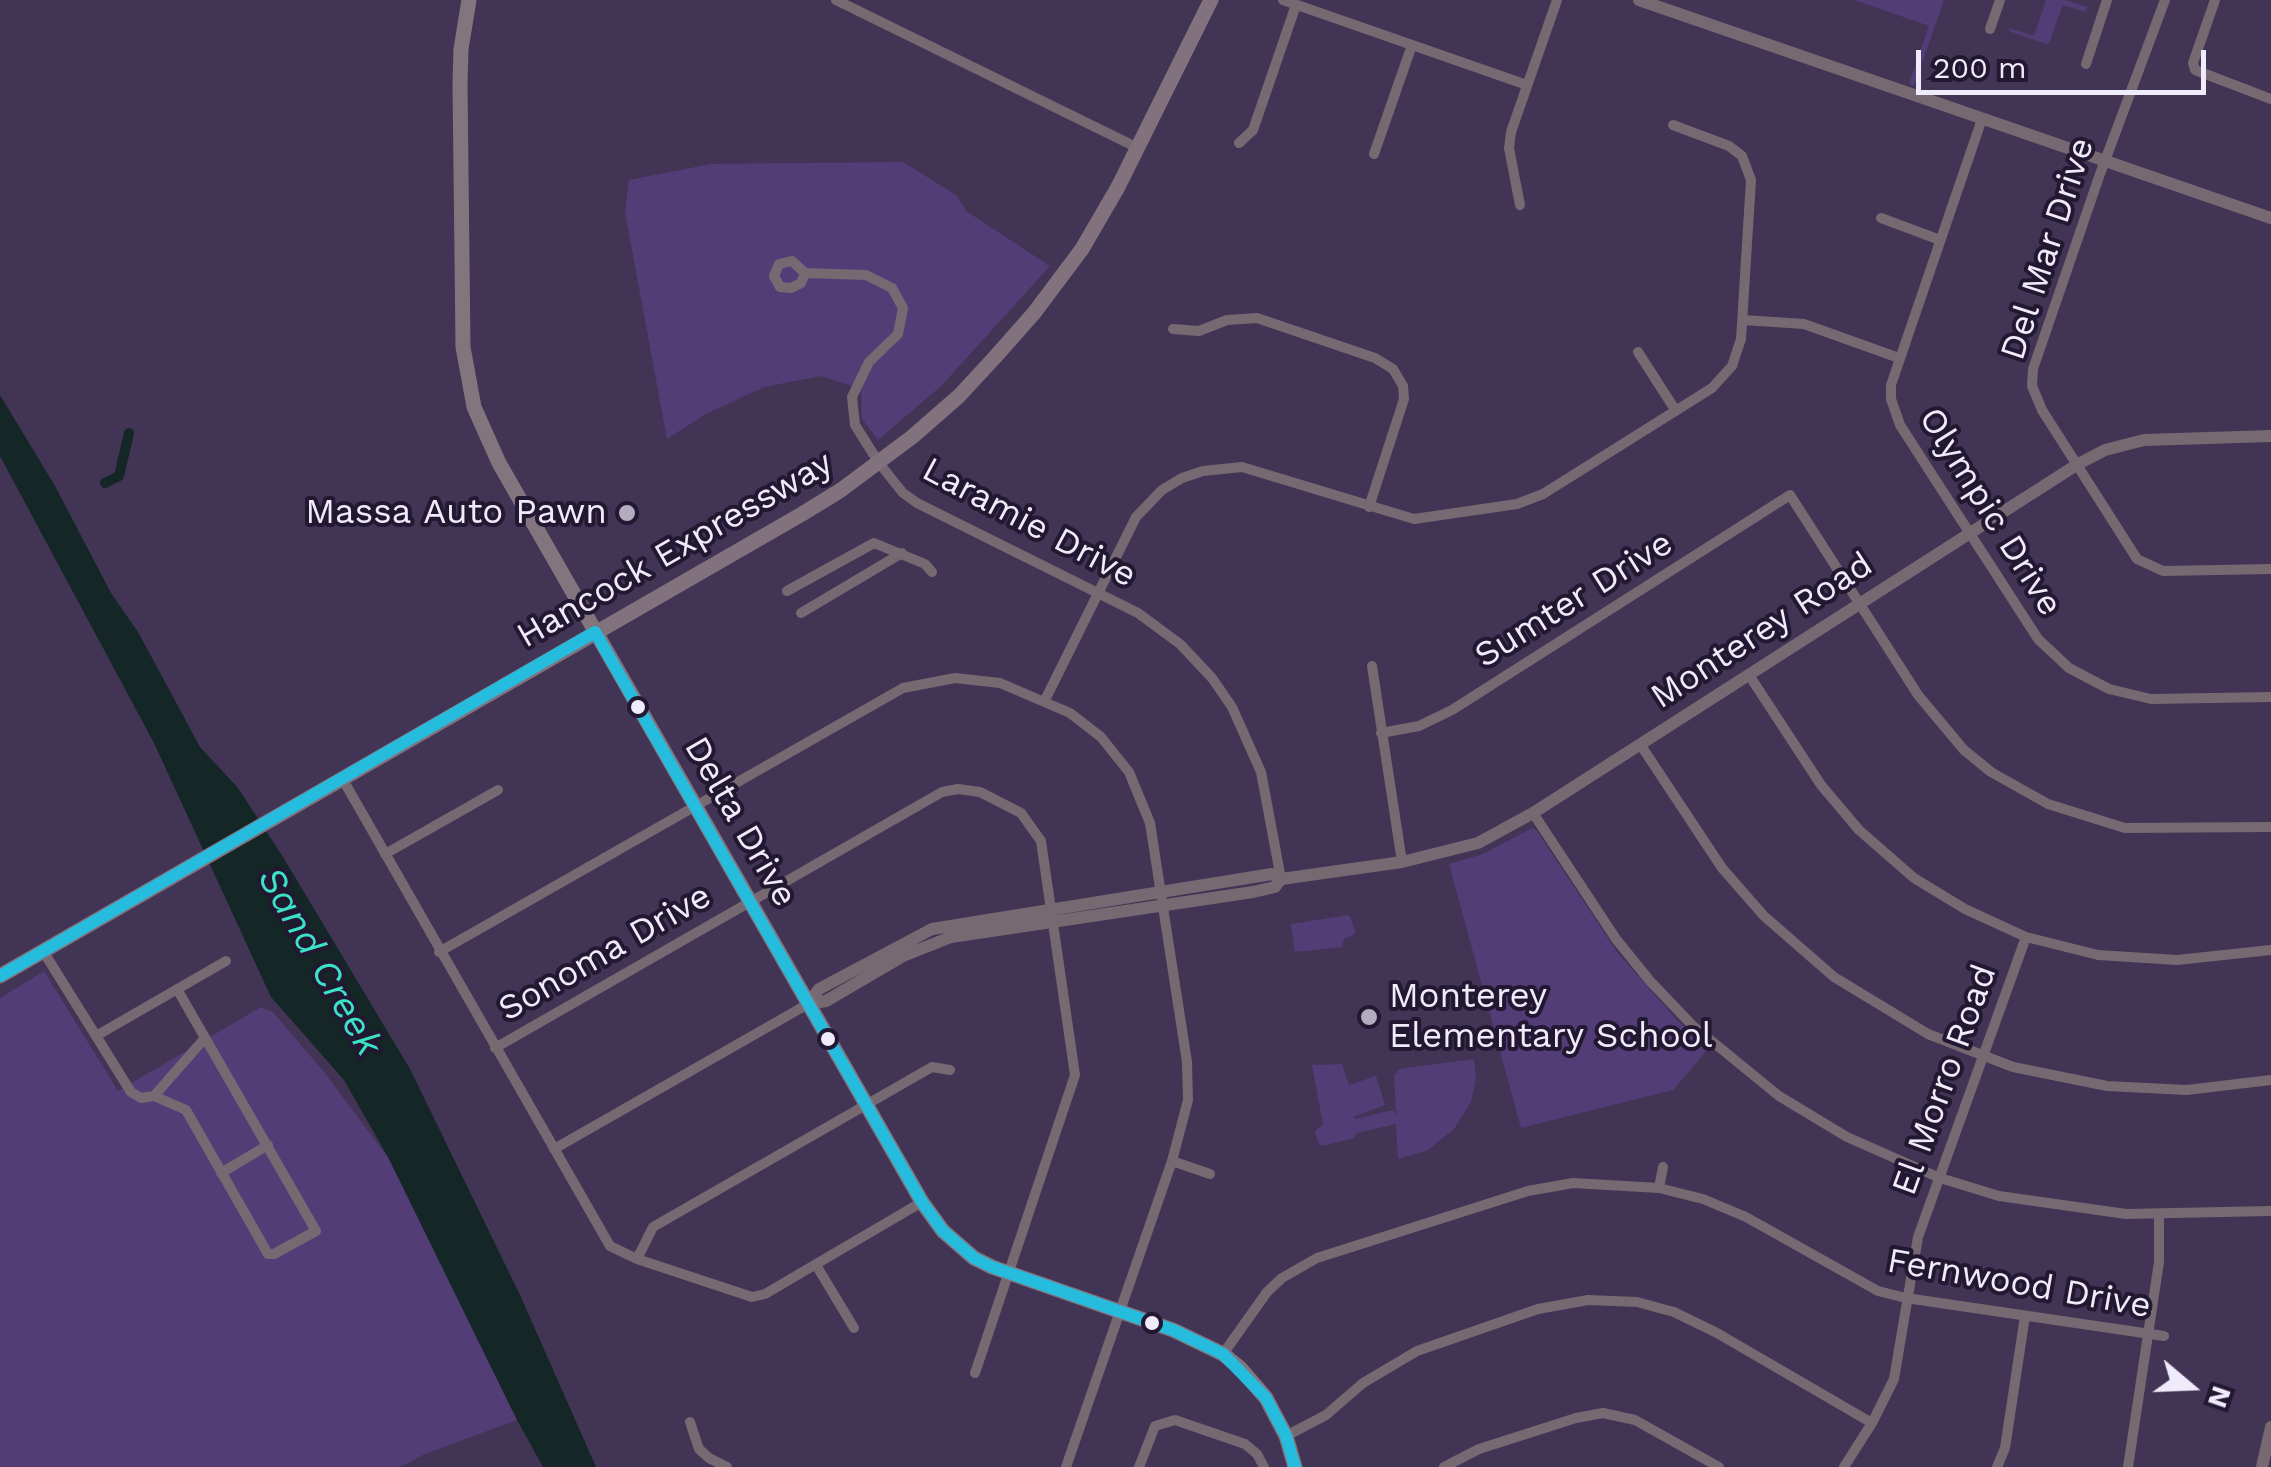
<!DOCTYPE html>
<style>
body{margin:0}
#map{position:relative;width:2271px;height:1467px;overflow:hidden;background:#423455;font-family:"Work Sans",sans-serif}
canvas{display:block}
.north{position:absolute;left:2141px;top:1337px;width:100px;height:100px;-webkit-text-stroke:8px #221832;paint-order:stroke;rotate:109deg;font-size:28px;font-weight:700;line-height:40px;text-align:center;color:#f0ebfa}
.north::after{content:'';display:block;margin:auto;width:35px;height:45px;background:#f0ebfa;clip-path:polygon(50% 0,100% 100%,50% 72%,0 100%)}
.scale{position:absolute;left:1916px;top:50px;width:290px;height:45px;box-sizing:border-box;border:5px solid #f0ebfa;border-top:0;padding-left:12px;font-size:30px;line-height:35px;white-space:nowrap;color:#f0ebfa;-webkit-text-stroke:8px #221832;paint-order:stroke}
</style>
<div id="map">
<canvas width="2271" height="1467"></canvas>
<div class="north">N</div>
<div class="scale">200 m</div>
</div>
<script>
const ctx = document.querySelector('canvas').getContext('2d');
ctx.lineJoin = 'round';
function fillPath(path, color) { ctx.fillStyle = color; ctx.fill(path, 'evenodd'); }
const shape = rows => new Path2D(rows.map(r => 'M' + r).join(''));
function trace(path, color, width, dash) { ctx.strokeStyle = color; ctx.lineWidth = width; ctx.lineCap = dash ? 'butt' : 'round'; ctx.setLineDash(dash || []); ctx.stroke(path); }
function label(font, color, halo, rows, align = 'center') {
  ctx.font = font + ' "Work Sans",sans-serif'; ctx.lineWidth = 8; ctx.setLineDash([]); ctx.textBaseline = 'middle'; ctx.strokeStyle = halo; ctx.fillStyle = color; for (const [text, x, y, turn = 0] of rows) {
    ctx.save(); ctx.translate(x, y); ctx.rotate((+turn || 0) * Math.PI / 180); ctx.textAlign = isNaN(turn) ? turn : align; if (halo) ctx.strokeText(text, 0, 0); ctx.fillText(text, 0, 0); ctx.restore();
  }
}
fillPath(shape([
 [1855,0,1944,0,1914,86,1909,84,1929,26],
 [2046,0,2065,0,2087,7,2086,12,2063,5,2049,43,2046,44,2009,31,2009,28,2034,36],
 [903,162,956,195,966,211,1050,266,942,385,878,440,862,419,861,389,821,376,764,387,704,415,667,439,625,212,629,180,711,164],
 [1532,828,1537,831,1617,952,1676,1019,1708,1049,1673,1090,1521,1128,1449,864,1483,854],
 [1349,915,1356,933,1344,939,1342,947,1295,952,1291,924],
 [44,971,118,1091,261,1007,273,1012,324,1072,389,1159,517,1420,425,1454,400,1467,0,1467,0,998],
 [1474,1059,1476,1079,1471,1102,1454,1129,1428,1150,1398,1159,1396,1124,1357,1133,1354,1138,1322,1146,1319,1144,1315,1132,1323,1124,1312,1065,1342,1064,1349,1085,1376,1076,1385,1105,1354,1117,1355,1119,1393,1110,1396,1115,1394,1075,1399,1069]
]), '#533d77');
fillPath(shape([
 [0,395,55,486,111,593,138,632,200,747,238,788,283,857,410,1069,520,1295,596,1467,543,1467,517,1420,389,1159,344,1080,271,997,154,743,0,456]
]), '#142626');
trace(shape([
 [105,483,119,476,129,433]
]), '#142626', 10);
trace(shape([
 [836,0,1138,148],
 [1283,0,1527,85],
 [2165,0,2100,174,2033,369,2032,386,2042,410,2137,559,2163,571,2271,569],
 [2215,0,2193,63,2195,70,2271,99],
 [1990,29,2000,0],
 [2086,64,2107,0],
 [1982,119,1891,385,1891,399,1900,425,2038,639,2069,668,2109,689,2151,699,2271,697],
 [1239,143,1253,130,1296,5],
 [1374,154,1412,45],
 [1520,205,1509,148,1511,132,1557,0],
 [1881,218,1940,240],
 [805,273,792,261,779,264,774,276,780,287,791,288,801,283,805,273,866,275,892,288,903,308,898,334,869,362,852,397,855,425,879,463,903,493,917,503,1138,613,1180,644,1212,678,1232,707,1261,772,1281,879],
 [1743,320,1804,324,1899,358],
 [1173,329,1199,331,1227,320,1257,318,1375,358,1393,369,1403,386,1404,399,1369,507],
 [1638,352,1676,411],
 [787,591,874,543,925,564,932,572],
 [801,613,902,553],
 [1372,666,1402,862],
 [1749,675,1821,785,1859,830,1914,878,1965,909,2026,937,2098,955,2177,960,2271,950],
 [1045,700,1136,517,1162,490,1182,478,1203,471,1242,467,1414,519,1517,504,1543,494,1712,388,1732,366,1741,339,1751,180,1742,156,1729,146,1673,125],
 [1381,733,1419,726,1452,710,1790,495,1918,695,1964,750,1991,772,2048,804,2125,828,2271,827],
 [1640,744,1722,868,1764,916,1834,977,1928,1034,2013,1067,2107,1086,2187,1090,2271,1080],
 [342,778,610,1246,637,1259,752,1297,765,1294,922,1202],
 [1533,813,1616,939,1650,981,1692,1025,1779,1096,1847,1137,1940,1178,1999,1196,2126,1214,2271,1211],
 [385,854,498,790],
 [43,951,131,1092,141,1098,154,1096,186,1110,268,1254,274,1254,316,1231,177,989],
 [439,952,903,688,955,678,1000,683,1070,713,1101,737,1129,772,1150,823,1187,1062,1188,1100,1172,1161,1066,1467],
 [96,1036,226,961],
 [495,1048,942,792,958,789,980,792,1021,813,1041,841,1075,1075,975,1373],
 [154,1096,205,1038],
 [554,1149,808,1004],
 [1172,1161,1210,1174],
 [221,1173,268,1145],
 [1659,1188,1663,1167],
 [637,1259,653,1227,932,1067,950,1070],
 [816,1265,854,1328],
 [1223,1354,1267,1292,1282,1278,1317,1258,1528,1191,1573,1183,1659,1188,1703,1199,1746,1217,1878,1291,1906,1298,2164,1336],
 [690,1422,699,1449,709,1458,727,1467],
 [1286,1436,1326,1415,1363,1383,1417,1351,1538,1309,1588,1300,1637,1302,1674,1312,1717,1333,1872,1423],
 [1139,1467,1155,1426,1175,1420,1245,1444,1257,1454,1264,1467],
 [1444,1467,1479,1449,1576,1418,1603,1413,1635,1420,1719,1467],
 [1844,1467,1872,1423,1894,1379,1918,1237,2026,937],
 [1997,1467,2005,1448,2025,1316],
 [2128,1467,2159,1262,2159,1215]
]), '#766971', 10);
trace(shape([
 [1639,0,2271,218],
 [808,1004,819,989,932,929,1272,874,1281,879,1402,862,1478,843,1533,813,2078,464,2105,450,2144,440,2271,436],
 [808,1004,826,1001,903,956,951,937,1253,892,1275,887,1281,879],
 [2262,1467,2271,1427]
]), '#766971', 12);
trace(shape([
 [469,0,461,49,460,83,463,347,474,407,499,463,922,1202,943,1231,974,1258,992,1267,1173,1330,1223,1354,1240,1368,1266,1398,1286,1436,1295,1467]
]), '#83757d', 15);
trace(shape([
 [0,976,802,514,841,490,912,437,959,396,996,356,1034,313,1082,249,1118,187,1211,0]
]), '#82727e', 15);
trace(shape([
 [0,976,595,632,922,1202,943,1231,974,1258,992,1267,1173,1330,1223,1354,1266,1398,1286,1436,1295,1467]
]), '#26bcdd', 12);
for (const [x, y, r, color] of [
 [627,513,10,"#b3abc0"],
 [638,707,9,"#f0ebfa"],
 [1369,1017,10,"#b3abc0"],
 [828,1039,9,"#f0ebfa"],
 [1152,1323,9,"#f0ebfa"]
]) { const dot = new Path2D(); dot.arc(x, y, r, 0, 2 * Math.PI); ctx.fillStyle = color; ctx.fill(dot); trace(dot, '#221832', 4); }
label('35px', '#f0ebfa', '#221832', [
 ["Del Mar Drive",2048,249,-72],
 ["Olympic Drive",1990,512,58],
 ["Laramie Drive",1029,523,28],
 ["Hancock Expressway",675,550,-30],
 ["Sumter Drive",1574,600,-32],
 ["Monterey Road",1762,631,-33],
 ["Delta Drive",740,822,60],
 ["Sonoma Drive",605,953,-30],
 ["El Morro Road",1945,1080,-70],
 ["Fernwood Drive",2019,1284,10]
]);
label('35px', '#f0ebfa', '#221832', [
 ["Massa Auto Pawn",607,513],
 ["Monterey",1389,997,"left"],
 ["Elementary School",1389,1037,"left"]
], 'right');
label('italic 38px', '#3be2c8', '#221832', [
 ["Sand Creek",319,962,60]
]);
</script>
